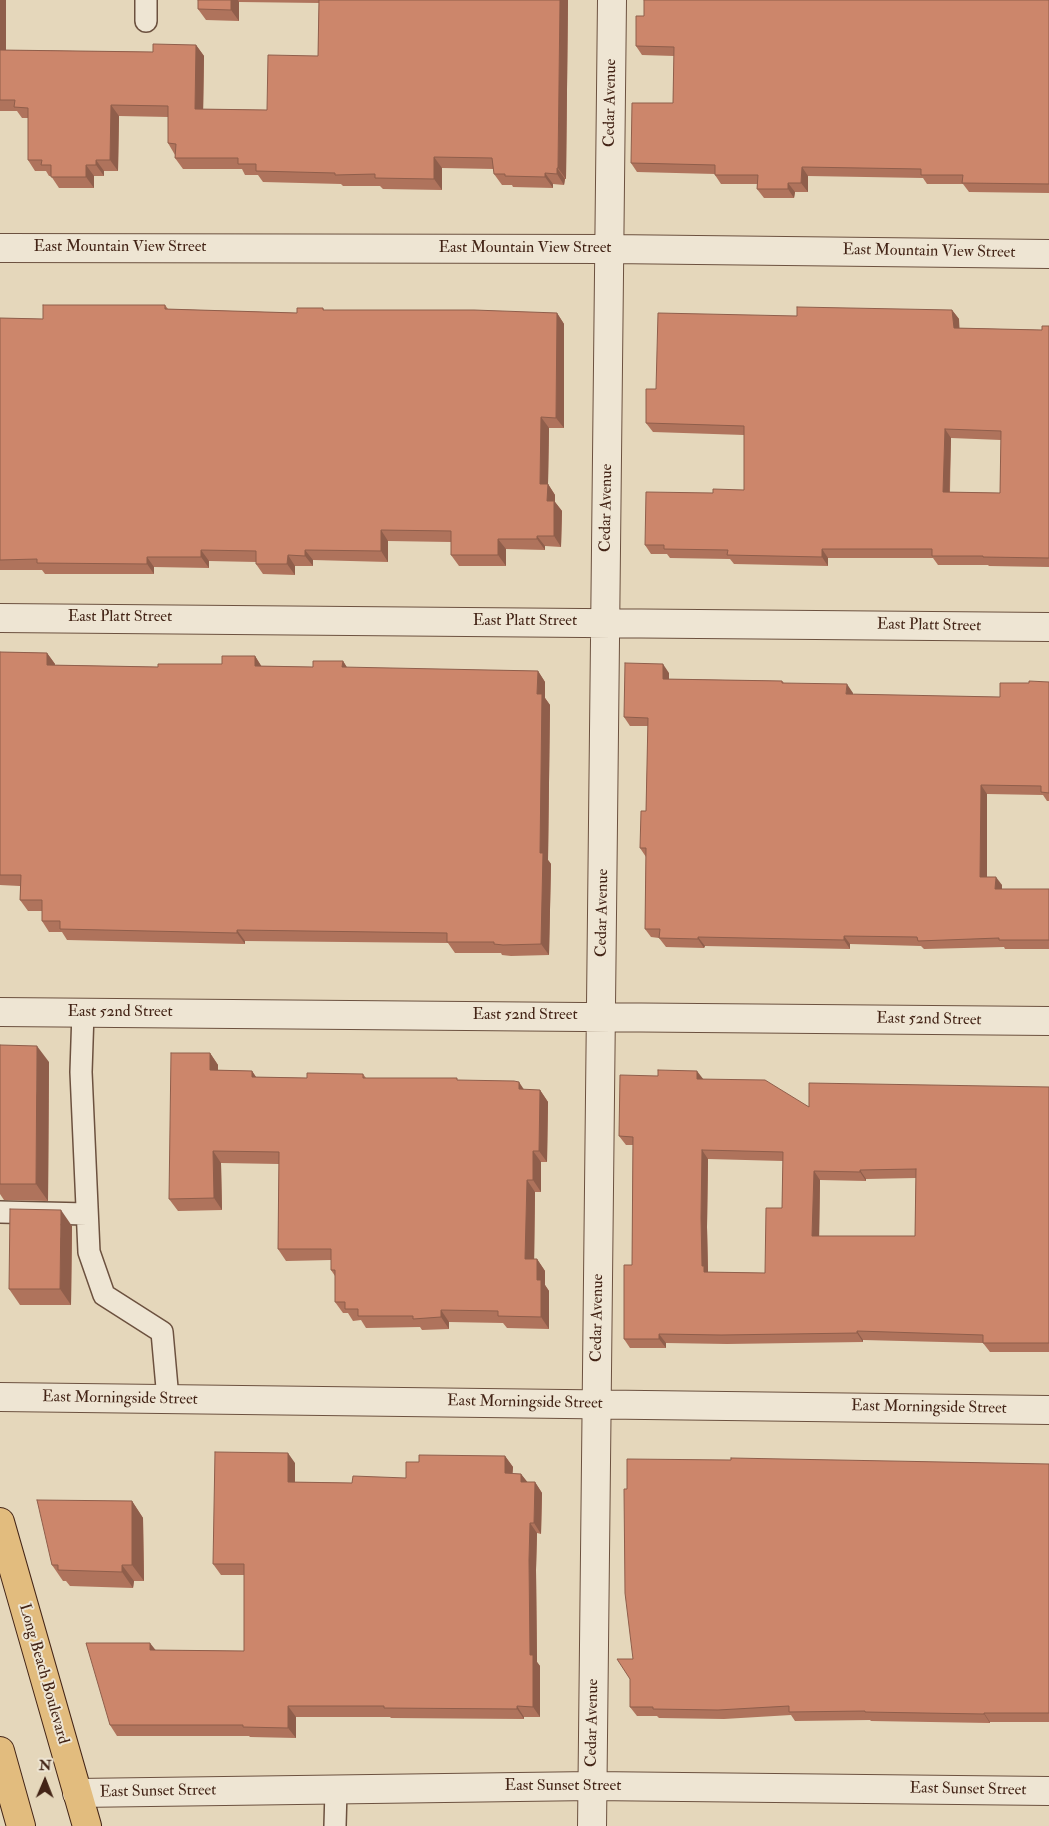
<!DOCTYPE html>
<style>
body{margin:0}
#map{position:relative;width:1049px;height:1826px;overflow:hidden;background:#e5d7bb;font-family:"IM FELL Double Pica",serif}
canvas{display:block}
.north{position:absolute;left:20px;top:1756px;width:50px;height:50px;-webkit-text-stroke:4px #eee5d3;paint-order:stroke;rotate:1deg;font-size:14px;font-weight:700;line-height:20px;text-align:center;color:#432416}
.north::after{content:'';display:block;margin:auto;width:18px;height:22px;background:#432416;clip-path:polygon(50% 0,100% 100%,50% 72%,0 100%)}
</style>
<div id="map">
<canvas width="1049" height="1826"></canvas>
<div class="north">N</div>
</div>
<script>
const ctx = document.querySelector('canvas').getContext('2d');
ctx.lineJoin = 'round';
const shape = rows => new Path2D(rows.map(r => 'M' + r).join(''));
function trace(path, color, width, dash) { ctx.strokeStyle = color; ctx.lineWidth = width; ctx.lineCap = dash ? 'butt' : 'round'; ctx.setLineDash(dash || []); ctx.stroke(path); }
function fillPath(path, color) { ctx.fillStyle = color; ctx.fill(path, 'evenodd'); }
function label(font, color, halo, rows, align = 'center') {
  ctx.font = font + ' "IM FELL Double Pica",serif'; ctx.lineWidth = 4; ctx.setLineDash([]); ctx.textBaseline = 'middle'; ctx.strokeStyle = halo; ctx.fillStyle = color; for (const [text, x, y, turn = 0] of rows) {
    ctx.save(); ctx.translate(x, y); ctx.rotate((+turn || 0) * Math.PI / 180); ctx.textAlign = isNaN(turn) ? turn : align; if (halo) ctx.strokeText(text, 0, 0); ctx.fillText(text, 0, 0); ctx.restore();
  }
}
const service = shape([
 [146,0,146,21],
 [83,1012,81,1072,89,1252,104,1295,162,1332,168,1399],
 [0,1212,87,1214],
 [335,1826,336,1790]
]);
const minor = shape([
 [0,248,610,249,1049,254],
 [0,618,1049,627],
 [0,1012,1049,1021],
 [0,1397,1049,1410],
 [77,1793,592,1786,1049,1791],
 [592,1826,612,0]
]);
const primary = shape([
 [0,1522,87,1826],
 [0,1751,21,1826]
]);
trace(service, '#6c513f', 24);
trace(minor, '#6c513f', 30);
trace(primary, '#432416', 30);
trace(service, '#eee5d3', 21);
trace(minor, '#eee5d3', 28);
trace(primary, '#e2bc7e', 28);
fillPath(shape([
 [0,0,6,0,6,50,153,52,196,45,204,56,203,109,267,110,318,56,319,3,239,2,239,21,206,20,198,9,198,0,568,0,566,179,565,179,564,185,553,184,553,188,513,187,512,185,502,185,494,174,494,169,442,168,442,190,383,189,380,186,343,186,341,184,263,182,258,175,245,175,242,169,183,169,175,158,175,155,168,143,168,117,119,116,118,171,104,171,104,176,94,176,94,188,59,188,51,176,49,176,46,171,35,171,28,160,28,118,22,118,17,111,0,111],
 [1049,0,1049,193,969,192,963,184,927,184,923,178,808,176,808,192,795,192,794,198,764,198,757,189,757,184,721,184,715,175,715,174,637,172,631,163,673,103,674,56,642,55,636,46,644,16],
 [165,305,168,309,297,313,323,308,324,310,557,313,564,324,564,428,549,428,548,484,555,495,555,502,562,511,561,547,545,546,545,550,506,549,506,566,459,566,451,555,451,542,388,541,388,562,313,560,313,566,295,566,295,575,263,574,256,564,256,562,209,561,209,568,154,567,154,574,45,574,42,570,0,570,0,318,43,319],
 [952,310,959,319,959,328,1042,330,1049,326,1049,567,989,566,988,565,938,565,933,558,828,558,828,566,734,564,730,559,670,558,667,554,651,554,645,545,713,493,744,490,744,435,653,432,646,423,656,389,797,316],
 [951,438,1001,440,1000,493,950,492],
 [0,652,47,653,55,664,55,665,158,667,222,664,255,656,261,666,313,667,343,661,347,668,538,671,545,682,545,698,550,705,548,860,551,864,549,955,511,956,502,955,501,953,455,953,448,943,245,941,245,944,67,940,62,932,49,932,42,921,42,911,28,911,20,900,20,886,0,885],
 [669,673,669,679,782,681,784,683,853,693,853,695,1000,697,1029,683,1049,682,1049,801,1047,801,1043,795,987,794,987,877,1002,885,1002,889,1049,889,1049,949,1005,949,1004,947,924,949,921,946,850,944,850,949,705,946,704,948,666,947,659,938,651,937,645,929,646,857,640,848,646,811,648,726,630,726,624,717],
 [210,1053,218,1065,218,1070,252,1071,256,1077,307,1078,363,1074,366,1078,458,1080,524,1090,540,1090,548,1102,547,1162,541,1162,541,1192,535,1192,534,1259,537,1259,545,1271,545,1285,549,1291,549,1329,507,1328,503,1323,449,1322,449,1329,422,1330,420,1327,366,1328,361,1320,353,1321,348,1313,343,1313,335,1302,335,1276,331,1270,331,1260,286,1261,278,1249,279,1164,221,1163,222,1210,178,1211,169,1199],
 [49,1062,48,1201,4,1200,0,1194,0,1184],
 [658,1076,703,1079,809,1107,1049,1087,1049,1352,990,1352,983,1343,863,1340,863,1342,727,1344,666,1343,666,1348,630,1348,624,1339,632,1265,633,1145,626,1145,619,1136],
 [708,1159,783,1161,782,1208,765,1273,708,1272,707,1227],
 [916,1178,915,1236,819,1236,820,1180,866,1181,866,1179],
 [72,1226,71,1305,20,1305,9,1289],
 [505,1456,513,1467,512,1474,521,1474,527,1482,535,1482,542,1493,541,1534,537,1533,536,1570,537,1662,540,1666,540,1717,524,1717,524,1719,391,1718,390,1717,296,1717,296,1738,250,1737,249,1736,117,1736,110,1725,156,1650,244,1651,244,1575,221,1575,213,1564,295,1463,295,1482,352,1483,406,1478,419,1462],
 [1049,1464,1049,1722,990,1722,990,1723,871,1721,870,1720,795,1721,791,1715,724,1719,659,1718,657,1716,637,1716,630,1707,633,1659],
 [132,1501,143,1518,144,1581,134,1581,133,1588,70,1586,66,1581,63,1581,52,1565]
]), '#af735c');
fillPath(shape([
 [0,0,6,0,6,61,0,53],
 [231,0,238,0,239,2,239,21,231,10],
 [560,0,568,0,566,179,558,168],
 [196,45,204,56,203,120,195,109],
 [111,105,119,116,118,171,110,160],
 [434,157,442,168,442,190,434,179],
 [96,160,104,171,104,176,96,165],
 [86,165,94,176,94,188,86,177],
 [802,167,808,176,808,192,801,183],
 [557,168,565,179,564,185,557,174],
 [545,173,553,184,553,188,545,177],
 [788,183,795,192,794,198,788,189],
 [952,310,959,319,960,337,954,328],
 [557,313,564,324,564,428,556,418],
 [541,417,549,428,548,484,555,495,555,502,562,511,561,547,554,536,547,501,540,484],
 [945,429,951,438,949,501,943,492],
 [381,530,388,541,388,562,381,551],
 [537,536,545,546,545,550,537,539],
 [498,539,506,549,506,566,498,555],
 [822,549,828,558,828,566,822,557],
 [201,550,209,561,209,568,201,557],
 [305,550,313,560,313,566,305,556],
 [288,555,295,566,295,575,287,564],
 [147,557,154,567,154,574,147,564],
 [47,653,55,664,55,676,47,665],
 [255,656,262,667,255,666],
 [343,661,350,672,342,667],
 [663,664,669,673,669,688,663,679],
 [538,671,545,682,545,698,550,705,548,860,551,864,549,955,541,944,537,694],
 [847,684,853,693,853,703,846,694],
 [981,785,987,794,987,886,980,877],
 [996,877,1002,885,1002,898,995,889],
 [237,930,245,941,245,944,237,933],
 [844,936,850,944,850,949,844,940],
 [698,937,705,946,704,948,698,939],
 [37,1046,49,1062,48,1201,36,1184],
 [210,1053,218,1065,218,1082,210,1070],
 [252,1071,260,1083,252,1077],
 [697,1071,704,1080,697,1079],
 [519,1082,527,1094,519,1089],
 [540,1090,548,1102,547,1162,539,1151],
 [702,1150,708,1159,707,1227,708,1272,704,1272,702,1266,701,1218],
 [213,1151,221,1163,222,1210,214,1198],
 [533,1151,541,1162,541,1192,533,1180],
 [860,1170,866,1179,866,1181,860,1172],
 [814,1171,820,1180,819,1245,812,1236],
 [527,1180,535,1192,534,1271,525,1259],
 [61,1210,72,1226,71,1305,60,1289],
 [537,1259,545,1271,545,1285,549,1291,549,1329,541,1317,537,1280],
 [441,1310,449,1322,449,1329,441,1317],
 [857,1331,863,1340,863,1342,857,1333],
 [659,1334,666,1343,666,1348,659,1339],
 [288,1453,295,1463,295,1492,288,1482],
 [505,1456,513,1467,512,1484,505,1473],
 [521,1474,529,1484,521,1482],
 [535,1482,542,1493,541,1534,534,1523],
 [132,1501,143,1518,144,1581,132,1565],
 [530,1523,537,1533,536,1570,537,1662,540,1666,540,1717,533,1707,530,1655,529,1560],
 [122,1565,134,1581,133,1588,122,1572],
 [150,1643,158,1653,150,1650],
 [288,1706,296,1717,296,1738,288,1728],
 [517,1706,524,1717,524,1719,517,1709],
 [984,1713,990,1722,990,1723,984,1714]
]), '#8f5e4b');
const building = shape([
 [198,0,231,0,231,10,198,9,198,0],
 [319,0,560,0,558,168,557,168,557,174,545,173,545,177,505,176,505,174,494,174,492,158,434,157,434,179,375,178,375,174,335,175,335,173,256,171,256,164,238,164,238,158,175,158,176,144,168,143,168,106,111,105,110,160,96,160,96,165,86,165,86,177,51,177,51,165,41,165,42,160,28,160,28,108,14,107,15,100,0,100,0,50,153,52,153,44,196,45,195,109,267,110,268,55,318,56,319,0],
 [644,0,1049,0,1049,184,962,183,963,175,921,175,921,169,802,167,801,183,788,183,788,189,757,189,758,175,715,175,715,165,631,163,632,103,673,103,674,47,636,46,636,16,644,16,644,0],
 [43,305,165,305,165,309,297,313,297,308,323,308,323,310,474,310,557,313,556,418,541,417,540,484,548,484,547,501,554,501,554,536,537,536,537,539,498,539,498,555,451,555,451,531,381,530,381,551,305,550,305,556,288,555,287,564,256,564,256,551,201,550,201,557,147,557,147,564,37,563,37,559,0,560,0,318,43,319,43,305],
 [797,307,952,310,954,328,1042,330,1042,326,1049,326,1049,558,983,557,983,556,932,556,932,549,822,549,822,557,727,555,728,550,664,549,664,545,645,545,646,492,713,493,713,489,744,490,744,426,646,423,646,389,656,389,658,313,797,316,797,307],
 [945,429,1001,431,1000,493,943,492,945,429],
 [0,652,47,653,47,665,158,667,158,664,222,664,222,656,255,656,255,666,313,667,313,661,343,661,342,667,538,671,537,694,542,694,540,853,543,853,541,944,503,945,494,944,494,942,447,942,447,933,237,930,237,933,60,929,60,921,42,921,42,900,20,900,21,875,0,875,0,652],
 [625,663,663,664,663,679,782,681,782,683,847,684,846,694,1000,697,1000,683,1029,683,1029,681,1049,682,1049,793,1041,792,1041,786,981,785,980,877,996,877,995,889,1049,889,1049,940,999,940,999,938,918,941,917,937,844,936,844,940,698,937,698,939,659,938,660,929,645,929,646,848,640,848,641,811,646,811,648,718,624,717,625,663],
 [0,1045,37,1046,36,1184,0,1184,0,1045],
 [171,1053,210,1053,210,1070,252,1071,252,1077,307,1078,307,1073,363,1074,363,1078,457,1078,457,1080,514,1081,519,1082,519,1089,540,1090,539,1151,533,1151,533,1180,527,1180,525,1259,537,1259,537,1280,541,1280,541,1317,498,1316,498,1311,441,1310,441,1317,413,1319,413,1316,358,1316,358,1309,345,1309,345,1302,335,1302,335,1270,331,1270,331,1249,278,1249,279,1152,213,1151,214,1198,169,1199,171,1053],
 [658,1070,697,1071,697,1079,765,1080,809,1107,809,1083,1049,1087,1049,1343,983,1343,983,1335,857,1331,857,1333,721,1335,659,1334,659,1339,624,1339,624,1265,632,1265,633,1137,619,1136,620,1075,658,1076,658,1070],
 [702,1150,783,1152,782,1208,766,1208,765,1273,704,1272,704,1266,702,1266,701,1218,702,1150],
 [916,1169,915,1236,812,1236,814,1171,860,1172,860,1170,916,1169],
 [10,1209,61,1210,60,1289,9,1289,10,1209],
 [215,1452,288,1453,288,1482,352,1483,353,1476,406,1478,406,1462,419,1462,419,1455,505,1456,505,1473,521,1474,521,1482,535,1482,534,1523,530,1523,529,1560,530,1655,533,1655,533,1707,517,1706,517,1709,384,1708,384,1706,288,1706,288,1728,243,1727,243,1725,110,1725,86,1643,150,1643,150,1650,244,1651,244,1564,213,1564,215,1452],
 [731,1458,1049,1464,1049,1713,984,1713,984,1714,865,1712,865,1711,789,1712,789,1706,718,1710,653,1709,653,1707,630,1707,630,1679,617,1659,633,1659,625,1593,624,1489,627,1489,627,1459,731,1460,731,1458],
 [37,1500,132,1501,132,1565,122,1565,122,1572,58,1570,58,1565,52,1565,37,1500]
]);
fillPath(building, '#cc866b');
trace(building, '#8f5e4b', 1);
label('16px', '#432416', '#eee5d3', [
 ["Cedar Avenue",611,103,-89],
 ["East Mountain View Street",120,248],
 ["East Mountain View Street",525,249],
 ["East Mountain View Street",929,252,1],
 ["Cedar Avenue",607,508,-89],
 ["East Platt Street",120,618],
 ["East Platt Street",525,622],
 ["East Platt Street",929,626,1],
 ["Cedar Avenue",603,913,-89],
 ["East 52nd Street",120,1013],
 ["East 52nd Street",525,1016],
 ["East 52nd Street",929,1020,1],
 ["Cedar Avenue",598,1318,-89],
 ["East Morningside Street",120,1399,1],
 ["East Morningside Street",525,1403,1],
 ["East Morningside Street",929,1408,1],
 ["Long Beach Boulevard",43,1674,74],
 ["Cedar Avenue",593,1723,-89],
 ["East Sunset Street",563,1787],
 ["East Sunset Street",968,1790,1],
 ["East Sunset Street",158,1792,-1]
]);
</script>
